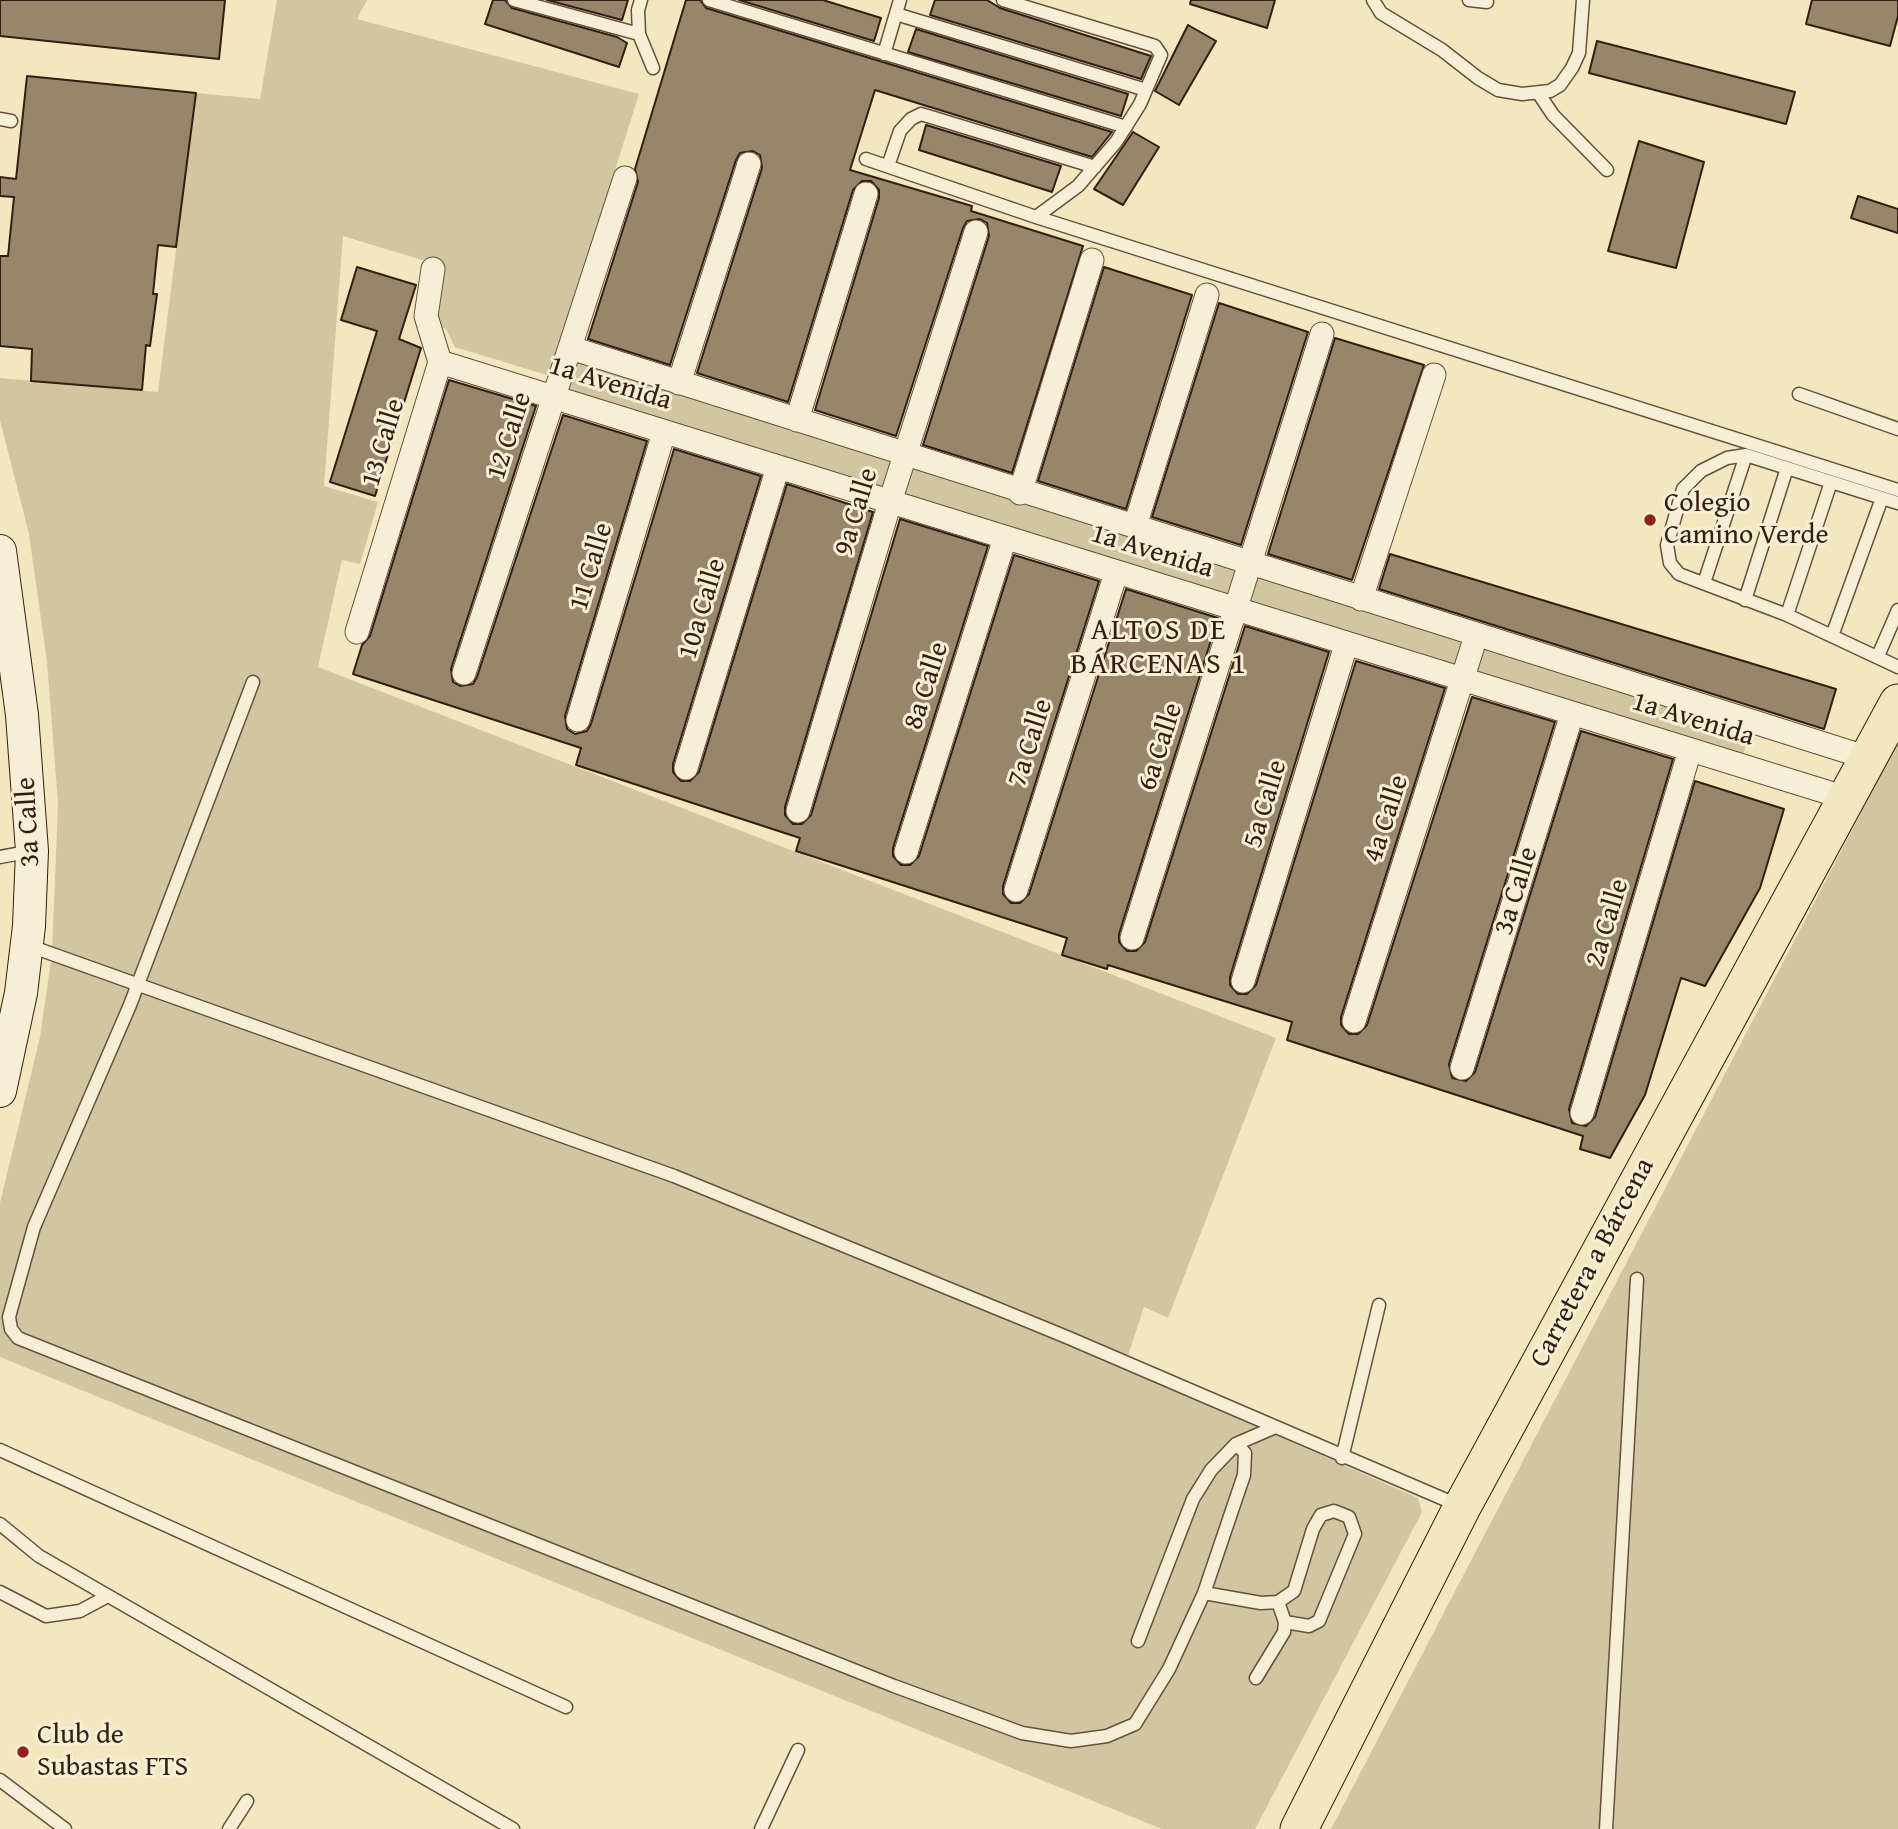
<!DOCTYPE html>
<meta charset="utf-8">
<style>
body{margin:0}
canvas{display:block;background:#f2e7be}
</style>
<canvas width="1898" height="1829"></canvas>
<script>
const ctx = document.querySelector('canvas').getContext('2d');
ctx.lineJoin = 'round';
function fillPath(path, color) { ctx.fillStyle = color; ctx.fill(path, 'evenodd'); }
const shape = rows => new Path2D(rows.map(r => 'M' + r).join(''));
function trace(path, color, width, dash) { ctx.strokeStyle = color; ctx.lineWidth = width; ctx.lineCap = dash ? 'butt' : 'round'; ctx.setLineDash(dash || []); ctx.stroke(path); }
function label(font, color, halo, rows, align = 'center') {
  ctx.font = font + ' "Gentium Book Plus",serif'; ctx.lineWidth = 6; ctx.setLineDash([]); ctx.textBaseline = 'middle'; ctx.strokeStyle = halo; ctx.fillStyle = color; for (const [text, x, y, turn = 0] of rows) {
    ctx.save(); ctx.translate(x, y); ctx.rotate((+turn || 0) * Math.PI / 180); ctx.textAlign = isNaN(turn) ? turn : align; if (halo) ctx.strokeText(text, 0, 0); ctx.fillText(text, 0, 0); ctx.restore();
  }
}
fillPath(shape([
 [277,0,367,0,357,19,639,94,550,376,455,347,446,329,429,323,445,267,343,236,324,486,378,502,360,564,342,560,318,667,1276,1038,1168,1318,1144,1307,1124,1368,1418,1498,1422,1512,1255,1829,1162,1829,0,1357,0,1203,40,1037,52,954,58,803,47,662,29,534,0,420,0,378,158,392,196,93,260,99],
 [571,348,1753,722,1740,765,554,398],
 [1898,742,1898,1829,1331,1829]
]), '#d2c5a1');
const building = shape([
 [0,0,225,0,219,59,0,36,0,0],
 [493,0,505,0,512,8,617,37,627,43,619,67,485,24,493,0],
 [547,0,628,0,622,20,547,0],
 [686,0,700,0,706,8,1112,132,1092,157,875,90,850,170,972,206,971,211,1083,246,1012,473,923,445,989,236,987,223,980,219,967,221,963,228,896,436,815,410,879,198,879,190,871,181,862,181,853,190,788,402,697,373,762,168,760,155,753,151,740,153,736,160,670,365,588,339,638,182,635,169,686,0],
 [739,0,823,0,881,18,874,41,739,0],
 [935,0,987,0,1000,8,1151,56,1141,79,930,15,935,0],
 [1191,0,1275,0,1267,28,1190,4,1191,0],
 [1812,0,1898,0,1898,16,1890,46,1806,24,1812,0],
 [1188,25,1216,41,1179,105,1155,91,1188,25],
 [916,29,1128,94,1121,116,908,52,916,29],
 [1597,41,1795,92,1786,124,1589,73,1597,41],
 [27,76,196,93,176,247,158,245,153,294,157,294,150,346,146,345,142,390,31,381,32,349,0,346,0,256,8,256,14,197,0,196,0,177,16,179,27,76],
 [926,125,1061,166,1052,192,919,150,926,125],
 [1133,132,1159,147,1123,205,1094,189,1133,132],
 [1639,141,1704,162,1676,268,1608,251,1639,141],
 [1858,196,1898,209,1898,233,1851,218,1858,196],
 [357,267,416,285,399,339,421,348,375,496,330,482,377,331,341,320,357,267],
 [1104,267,1192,295,1126,509,1038,481,1104,267],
 [1219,303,1308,332,1241,545,1152,517,1219,303],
 [1335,338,1424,365,1352,580,1268,554,1335,338],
 [449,380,536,406,451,669,453,682,460,686,473,684,477,677,563,415,647,441,565,716,567,729,575,734,587,731,591,724,674,449,761,476,673,764,673,772,681,781,690,781,699,772,787,484,873,512,785,807,785,815,793,824,802,824,811,815,900,519,988,546,893,848,893,856,901,865,910,865,919,856,1014,555,1099,581,1003,886,1003,894,1011,903,1020,903,1029,894,1126,589,1218,618,1119,934,1119,942,1127,951,1136,951,1145,942,1245,626,1329,652,1230,977,1230,985,1238,994,1247,994,1256,985,1356,661,1445,688,1341,1017,1341,1025,1349,1034,1358,1034,1367,1025,1472,697,1555,722,1449,1064,1452,1078,1466,1081,1475,1072,1581,731,1673,759,1569,1109,1572,1123,1586,1126,1595,1117,1695,781,1784,809,1760,888,1705,986,1681,978,1645,1095,1610,1158,1580,1149,1583,1136,1287,1040,1292,1022,1108,965,1107,969,1062,955,1067,938,796,851,800,838,576,765,581,748,353,674,362,645,370,636,449,380],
 [1390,554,1836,689,1824,729,1379,589,1390,554]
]);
fillPath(building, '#97866b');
trace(building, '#341d12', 2);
const service = shape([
 [514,0,639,34],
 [641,0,638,10,639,34,653,68],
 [709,0,1126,127],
 [1003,0,1155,46,1161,55,1140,104,1116,142,1078,186,1036,217],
 [1373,0,1381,13,1442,50,1478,78,1498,90,1522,94,1550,91,1560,85,1572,68,1579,53,1583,0],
 [1469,0,1487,2],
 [896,14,1146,90],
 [884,54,900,0],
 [1539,94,1553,115,1607,170],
 [0,119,11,121],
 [866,159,1036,217,1898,490],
 [888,166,900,131,911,119,921,114,1095,167],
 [1799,394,1898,429],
 [1898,503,1746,455,1727,458,1701,471,1683,489,1667,545,1670,563,1679,574,1787,615,1898,667],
 [1704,583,1746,455],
 [1745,600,1787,468],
 [1787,615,1831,482],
 [1832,636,1882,498],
 [1878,656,1898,610],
 [253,682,130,1005,34,1227,9,1317,11,1329,18,1338,894,1686,1022,1733,1071,1741,1107,1736,1135,1724,1169,1669,1204,1593,1244,1475,1245,1453,1236,1444],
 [0,857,32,851],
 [27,945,674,1176,1069,1338,1460,1506],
 [0,1450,566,1707],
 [1342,1458,1379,1305],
 [0,1524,39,1556,513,1829],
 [0,1592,46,1616,80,1611,108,1596],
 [1204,1593,1261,1603,1278,1602,1294,1591,1313,1529,1321,1515,1334,1511,1349,1517,1355,1534,1319,1621,1309,1626,1285,1622],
 [1138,1641,1193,1499,1211,1470,1236,1444,1273,1428],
 [1256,1678,1284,1632,1285,1622,1278,1602],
 [0,1780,65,1829],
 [229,1829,247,1801],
 [761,1829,798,1750],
 [1606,1829,1637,1279]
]);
const minor = shape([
 [571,348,1868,758],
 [440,362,1846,798],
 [679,383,749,164],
 [797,420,866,194],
 [1020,493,1092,260],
 [1135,526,1207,295],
 [1361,599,1434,375],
 [357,632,440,362,426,316,433,269],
 [464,673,625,178],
 [578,720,664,432],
 [686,768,778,467],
 [798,811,890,502,976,232],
 [906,852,1005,538],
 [1016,890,1116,573],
 [1132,938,1322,334],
 [1243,981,1346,645],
 [1354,1021,1476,636],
 [1462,1068,1572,714],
 [1582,1113,1690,750]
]);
const secondary = shape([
 [0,551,22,715,32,851,29,926,21,993,0,1091]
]);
const primary = shape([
 [1299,1829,1462,1507,1898,703]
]);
trace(service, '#64503d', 15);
trace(minor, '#64503d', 25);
trace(secondary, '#341d12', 34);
trace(primary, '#341d12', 39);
trace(service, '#f7efd5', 12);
trace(minor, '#f7efd5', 23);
trace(secondary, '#f7efd5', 32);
trace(primary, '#f2e7be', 37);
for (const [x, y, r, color] of [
 [1650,520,7,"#8f2418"],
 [23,1752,7,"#8f2418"]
]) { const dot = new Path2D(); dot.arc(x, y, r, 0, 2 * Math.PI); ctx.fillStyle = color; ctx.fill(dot); trace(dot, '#f7efd5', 2.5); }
label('28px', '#341d12', '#f7efd5', [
 ["1a Avenida",610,384,17],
 ["12 Calle",510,436,-72],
 ["13 Calle",384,443,-73],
 ["9a Calle",857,512,-73],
 ["1a Avenida",1152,552,17],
 ["11 Calle",592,567,-73],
 ["10a Calle",703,609,-73],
 ["8a Calle",927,686,-72],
 ["1a Avenida",1693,720,17],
 ["7a Calle",1031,743,-72],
 ["6a Calle",1161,747,-72],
 ["5a Calle",1266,804,-73],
 ["4a Calle",1387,819,-72],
 ["3a Calle",29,822,-93],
 ["3a Calle",1517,891,-73],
 ["2a Calle",1608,923,-73],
 ["Carretera a Bárcena",1593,1263,-62]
]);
label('28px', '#341d12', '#f7efd5', [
 ["Colegio",1664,504],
 ["Camino Verde",1664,536],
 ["Club de",37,1736],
 ["Subastas FTS",37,1768]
], 'left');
ctx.letterSpacing = '2px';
label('30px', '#341d12', '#f7efd5', [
 ["ALTOS DE",1159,631],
 ["BÁRCENAS 1",1159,665]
]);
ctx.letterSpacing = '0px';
</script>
